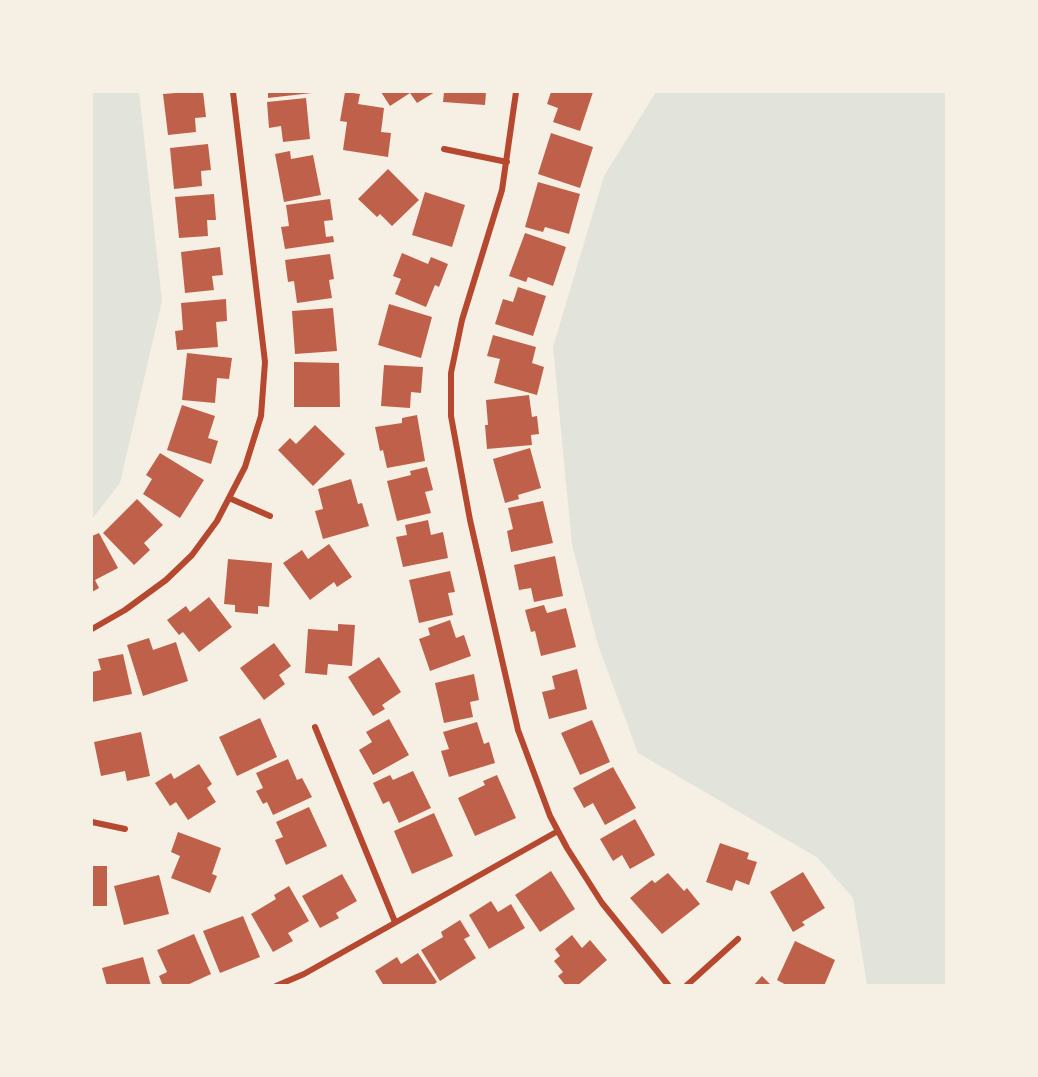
<!DOCTYPE html>
<style>
body{margin:0}
#map{position:relative;width:1038px;height:1077px;overflow:hidden;background:#f6efe4;font-family:Lato,sans-serif}
canvas{display:block}
.frame{position:absolute;inset:0;border:93px solid #f6efe4;pointer-events:none}
</style>
<div id="map">
<canvas width="1038" height="1077"></canvas>
<div class="frame"></div>
</div>
<script>
const ctx = document.querySelector('canvas').getContext('2d');
ctx.lineJoin = 'round';
function fillPath(path, color) { ctx.fillStyle = color; ctx.fill(path, 'evenodd'); }
const shape = rows => new Path2D(rows.map(r => 'M' + r).join(''));
function trace(path, color, width, dash) { ctx.strokeStyle = color; ctx.lineWidth = width; ctx.lineCap = dash ? 'butt' : 'round'; ctx.setLineDash(dash || []); ctx.stroke(path); }
fillPath(shape([
 [92,92,139,92,162,301,120,483,92,519],
 [656,92,946,92,946,985,867,985,853,898,818,858,638,753,598,645,572,545,553,347,604,176]
]), '#e2e4dc');
fillPath(shape([
 [188,92,203,92,206,117,195,118,196,132,168,135,163,94],
 [268,92,312,92,312,93,268,98],
 [345,92,360,94,358,104,384,108,381,132,391,133,388,157,343,150,347,122,340,121],
 [381,92,435,92,417,103,410,93,390,106],
 [444,92,486,92,485,105,443,102],
 [551,92,593,92,580,131,553,122,558,108,547,104],
 [306,98,310,139,283,142,281,126,269,128,267,102],
 [551,133,593,147,580,188,538,174],
 [208,144,211,170,201,171,202,186,174,189,170,148],
 [290,151,291,159,313,155,321,195,284,202,275,154],
 [388,169,419,200,392,226,380,214,377,217,358,199],
 [538,182,580,194,569,234,545,227,543,232,525,227],
 [425,192,465,205,452,247,412,235],
 [214,194,216,220,207,220,208,236,179,238,175,197],
 [330,199,333,220,324,221,326,237,333,236,334,242,285,249,281,227,289,226,286,205],
 [525,233,566,247,553,286,528,277,526,282,509,276],
 [220,247,223,275,212,276,214,290,185,293,181,252],
 [402,253,428,264,431,257,448,264,439,287,435,285,426,307,395,294,401,279,393,276],
 [330,254,334,279,329,280,332,298,297,303,294,281,288,282,285,260],
 [518,287,546,296,533,336,495,324,503,299,513,302],
 [226,299,227,321,216,322,218,347,177,350,175,331,183,330,181,303],
 [389,304,432,317,421,358,378,345],
 [333,308,337,351,295,354,292,311],
 [493,335,536,347,532,363,544,367,537,395,494,383,500,359,487,356],
 [187,353,232,358,229,379,217,378,215,403,182,400],
 [294,362,339,363,340,407,294,407],
 [384,365,423,367,421,393,411,392,410,408,381,406],
 [529,395,532,417,537,416,539,434,531,435,532,445,487,449,485,425,488,425,486,400],
 [182,405,215,416,208,438,218,441,211,464,167,450],
 [417,415,425,461,387,468,383,450,380,451,375,427,402,423,402,418],
 [315,425,345,454,313,486,278,450,290,438,296,444],
 [530,448,541,488,518,495,519,499,505,503,493,459],
 [160,453,204,480,180,518,143,494,152,479,146,475],
 [427,467,433,490,425,492,431,513,397,521,387,481,411,475,410,471],
 [351,479,358,504,362,503,369,526,323,539,315,511,323,509,318,489],
 [137,499,163,525,144,543,150,550,134,565,103,533],
 [543,501,553,543,511,552,507,531,513,529,508,508],
 [428,520,431,535,443,532,448,558,403,567,396,537,407,535,405,525],
 [99,533,118,568,95,580,99,588,92,592,92,536],
 [329,544,352,577,337,587,334,582,310,600,283,563,302,550,308,559],
 [555,556,563,596,534,602,531,588,519,590,514,565],
 [228,559,272,563,269,607,258,606,258,614,235,612,235,605,224,604],
 [450,571,455,592,448,593,453,615,419,623,409,580],
 [209,597,232,627,199,652,183,632,179,635,167,620,186,606,190,612],
 [544,605,547,613,566,608,576,647,541,656,535,631,531,632,525,610],
 [450,620,456,638,464,635,471,656,430,671,419,639,430,635,428,628],
 [338,624,355,625,352,666,328,664,327,675,305,673,308,629,338,631],
 [149,638,153,650,176,642,188,681,143,696,127,645],
 [274,643,291,666,279,675,285,684,264,700,240,668],
 [123,654,132,694,92,702,92,672,101,670,98,659],
 [379,657,401,692,382,705,385,709,373,716,348,677],
 [577,669,587,709,549,719,542,692,555,689,552,676],
 [474,674,479,700,470,702,473,717,444,723,435,683],
 [260,718,277,757,237,776,219,737],
 [389,719,409,755,373,775,359,750,372,742,366,732],
 [592,720,610,762,580,775,561,733],
 [477,722,484,744,489,742,495,763,449,777,441,751,449,749,443,732],
 [141,732,150,776,127,781,125,771,101,776,94,742],
 [288,759,297,780,302,778,312,797,273,815,267,802,263,804,256,791,263,788,256,773],
 [199,764,212,784,207,788,216,802,188,820,176,802,170,806,155,783,171,773,174,779],
 [613,767,636,808,605,825,593,803,584,808,573,788],
 [413,771,431,808,399,823,389,801,383,804,373,783,390,775,393,780],
 [497,775,516,818,475,836,458,798,485,785,483,781],
 [309,807,327,846,286,865,275,840,283,837,276,822],
 [434,813,453,856,412,874,394,831],
 [635,819,655,855,630,869,622,855,613,861,600,839],
 [178,832,221,848,212,874,217,876,210,893,171,878,180,856,171,852],
 [720,843,749,853,747,859,757,862,749,885,736,880,732,891,706,882],
 [92,866,107,866,107,906,92,906],
 [551,871,575,909,540,932,515,895],
 [803,872,825,908,802,922,805,925,793,932,770,892],
 [668,873,684,891,687,888,700,904,662,934,630,898,652,880,655,883],
 [342,874,357,901,336,913,339,918,320,928,302,896],
 [159,875,169,914,124,925,114,886],
 [289,886,309,921,288,933,293,941,273,952,251,914,276,899,274,895],
 [491,901,498,912,511,904,525,928,489,949,469,915],
 [243,916,260,957,220,973,203,931],
 [460,920,470,936,464,939,476,958,440,981,421,950,443,937,441,932],
 [194,934,211,974,185,986,163,986,159,976,167,972,157,950],
 [572,935,582,948,590,940,607,960,577,986,566,986,558,976,563,972,554,961,560,956,555,949],
 [795,941,835,960,824,986,788,986,777,980],
 [418,953,437,982,432,986,384,986,375,971,397,957,401,964],
 [143,957,151,986,107,986,102,968],
 [762,976,772,986,753,986]
]), '#bf614a');
trace(shape([
 [516,92,502,190,462,320,451,373,451,416,470,520,518,730,550,816,567,848,602,903,669,986],
 [444,149,507,162],
 [229,498,270,516],
 [92,629,125,610,166,580,192,555,217,521,245,467,261,416,265,362,233,92],
 [315,727,395,922],
 [92,822,125,829],
 [276,986,304,974,558,831],
 [686,986,738,939]
]), '#b5482f', 6);
</script>
